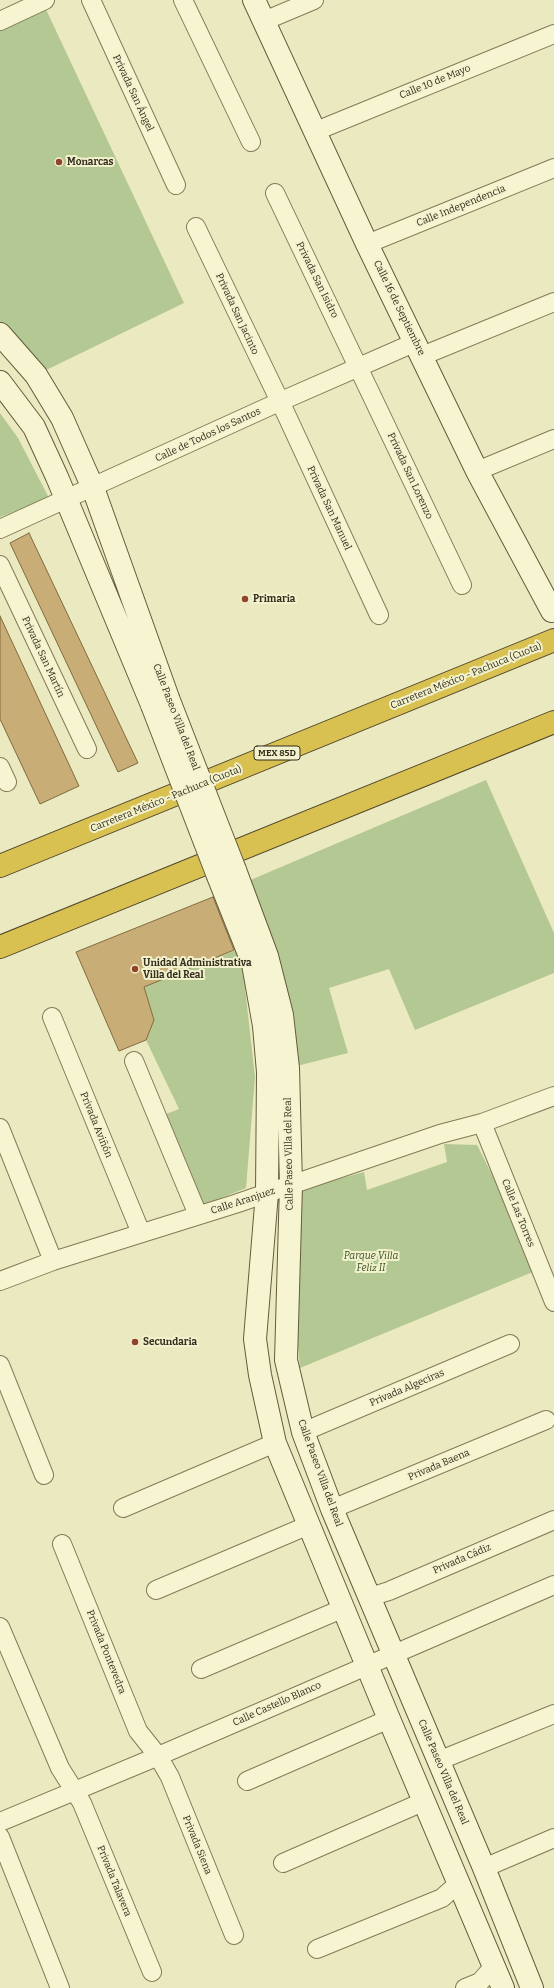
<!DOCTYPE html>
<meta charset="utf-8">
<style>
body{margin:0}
canvas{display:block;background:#ebe9bf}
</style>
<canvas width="554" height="1988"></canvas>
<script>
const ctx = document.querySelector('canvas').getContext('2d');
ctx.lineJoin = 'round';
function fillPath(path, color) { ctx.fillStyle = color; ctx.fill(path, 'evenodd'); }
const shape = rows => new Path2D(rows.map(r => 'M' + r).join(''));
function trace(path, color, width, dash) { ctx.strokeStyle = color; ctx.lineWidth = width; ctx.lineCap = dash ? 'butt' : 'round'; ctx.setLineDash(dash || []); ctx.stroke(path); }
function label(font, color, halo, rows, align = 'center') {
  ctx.font = font + ' Bitter,serif'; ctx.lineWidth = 4; ctx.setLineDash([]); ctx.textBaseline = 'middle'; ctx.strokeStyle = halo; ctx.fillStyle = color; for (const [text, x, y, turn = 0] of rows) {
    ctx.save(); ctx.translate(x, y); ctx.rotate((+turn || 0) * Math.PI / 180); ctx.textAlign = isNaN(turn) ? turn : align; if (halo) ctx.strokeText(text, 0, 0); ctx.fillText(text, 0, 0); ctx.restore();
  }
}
fillPath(shape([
 [42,1,184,303,36,375,0,334,0,22],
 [0,413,18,438,49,498,0,517],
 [486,780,554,933,554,973,415,1030,389,969,329,988,348,1053,289,1068,241,884],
 [236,950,243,970,255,1077,246,1188,194,1209,161,1116,179,1109,146,1040,154,1020,144,987],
 [444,1144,477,1145,540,1269,300,1368,297,1334,301,1189,364,1172,367,1190,447,1162]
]), '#b4c893');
const building = shape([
 [29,533,138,763,118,772,10,543,29,533],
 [0,616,79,786,40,804,0,719,0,616],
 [213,897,234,950,144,987,154,1020,146,1040,119,1051,76,952,213,897]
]);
fillPath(building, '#c8ad76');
trace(building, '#816a3f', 1);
const street = shape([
 [91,0,176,185],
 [183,0,251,142],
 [0,21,45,0],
 [264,21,314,0],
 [316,131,554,34],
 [275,193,462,585],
 [196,227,286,414,379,615],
 [367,244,554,168],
 [422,356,554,302],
 [477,471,554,439],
 [0,529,279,402,416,342],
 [0,565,87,749],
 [0,767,7,782],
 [52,1017,141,1233],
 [134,1061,198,1215],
 [482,1123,554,1302],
 [0,1128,53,1261],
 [0,1281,53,1261,235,1204,440,1134,482,1123,554,1096],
 [0,1365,44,1475],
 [303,1432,510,1344],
 [123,1508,275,1443],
 [332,1509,546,1420],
 [62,1544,138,1731,158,1756,170,1777,234,1935],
 [156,1590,309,1525],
 [370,1597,389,1591,554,1520],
 [0,1627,60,1768,82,1803,152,1972],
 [201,1669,344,1608],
 [438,1761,554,1714],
 [247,1781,389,1719],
 [0,1822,149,1760,554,1585],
 [0,1837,60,1988],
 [283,1863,425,1801],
 [484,1868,554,1838],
 [317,1949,442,1898,459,1883],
 [465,1988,480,1982,494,1966]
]);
const secondary = shape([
 [254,0,367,244,477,471,552,611],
 [0,334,36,375,62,418,93,488,168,698],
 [0,382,34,427,57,477,152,705],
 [235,870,267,956,282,1015,288,1068,291,1185,286,1360,303,1432,332,1509,484,1868,532,1988],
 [218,876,253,964,264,1026,268,1072,267,1193,255,1339,260,1375,275,1443,389,1719,503,1988]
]);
const highway = shape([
 [0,866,554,640],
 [0,947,554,722]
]);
trace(street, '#837a58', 20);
trace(secondary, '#645b3b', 24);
trace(highway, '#50462d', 24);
trace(street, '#f7f5d1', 18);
trace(secondary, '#f7f5d1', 22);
trace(highway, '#d8c051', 22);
const secondaryBridge = shape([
 [168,698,235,870],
 [152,705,218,876]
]);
trace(secondaryBridge, '#645b3b', 24, []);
trace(secondaryBridge, '#f7f5d1', 22);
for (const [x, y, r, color] of [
 [59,162,4,"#8f442b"],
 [245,599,4,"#8f442b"],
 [135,969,4,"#8f442b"],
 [135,1342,4,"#8f442b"]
]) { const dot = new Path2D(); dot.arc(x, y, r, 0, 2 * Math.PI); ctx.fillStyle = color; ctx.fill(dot); trace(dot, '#f3f2ce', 1.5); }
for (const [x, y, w] of [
 [277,753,46]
]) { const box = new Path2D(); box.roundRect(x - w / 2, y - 7, w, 14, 3); ctx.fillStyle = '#f3f2ce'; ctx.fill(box); trace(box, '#332d1c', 1); }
label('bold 9px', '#332d1c', null, [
 ["MEX 85D",277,753]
]);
label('10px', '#332d1c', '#f3f2ce', [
 ["Calle 10 de Mayo",435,82,-22],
 ["Privada San Ángel",133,93,65],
 ["Calle Independencia",461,206,-22],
 ["Privada San Isidro",317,280,64],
 ["Calle 16 de Septiembre",399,308,64],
 ["Privada San Jacinto",237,314,65],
 ["Calle de Todos los Santos",208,435,-25],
 ["Privada San Lorenzo",410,476,65],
 ["Privada San Manuel",329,508,65],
 ["Privada San Martín",43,657,65],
 ["Carretera México - Pachuca (Cuota)",466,676,-22],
 ["Calle Paseo Villa del Real",176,717,69],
 ["Carretera México - Pachuca (Cuota)",166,799,-22],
 ["Privada Aviñón",96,1125,68],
 ["Calle Paseo Villa del Real",289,1154,-91],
 ["Calle Aranjuez",243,1201,-18],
 ["Calle Las Torres",518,1213,68],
 ["Privada Algeciras",407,1388,-23],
 ["Privada Baena",439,1465,-23],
 ["Calle Paseo Villa del Real",320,1473,70],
 ["Privada Cádiz",462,1559,-23],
 ["Privada Pontevedra",106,1652,68],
 ["Calle Castello Blanco",277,1704,-24],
 ["Calle Paseo Villa del Real",443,1772,67],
 ["Privada Siena",197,1845,68],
 ["Privada Talavera",114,1881,68]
]);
label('bold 10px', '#332d1c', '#f3f2ce', [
 ["Monarcas",67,162],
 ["Primaria",253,599],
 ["Unidad Administrativa",143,963],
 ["Villa del Real",143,975],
 ["Secundaria",143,1342]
], 'left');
label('italic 10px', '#384e23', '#f3f2ce', [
 ["Parque Villa",371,1256],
 ["Feliz II",371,1268]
]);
</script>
